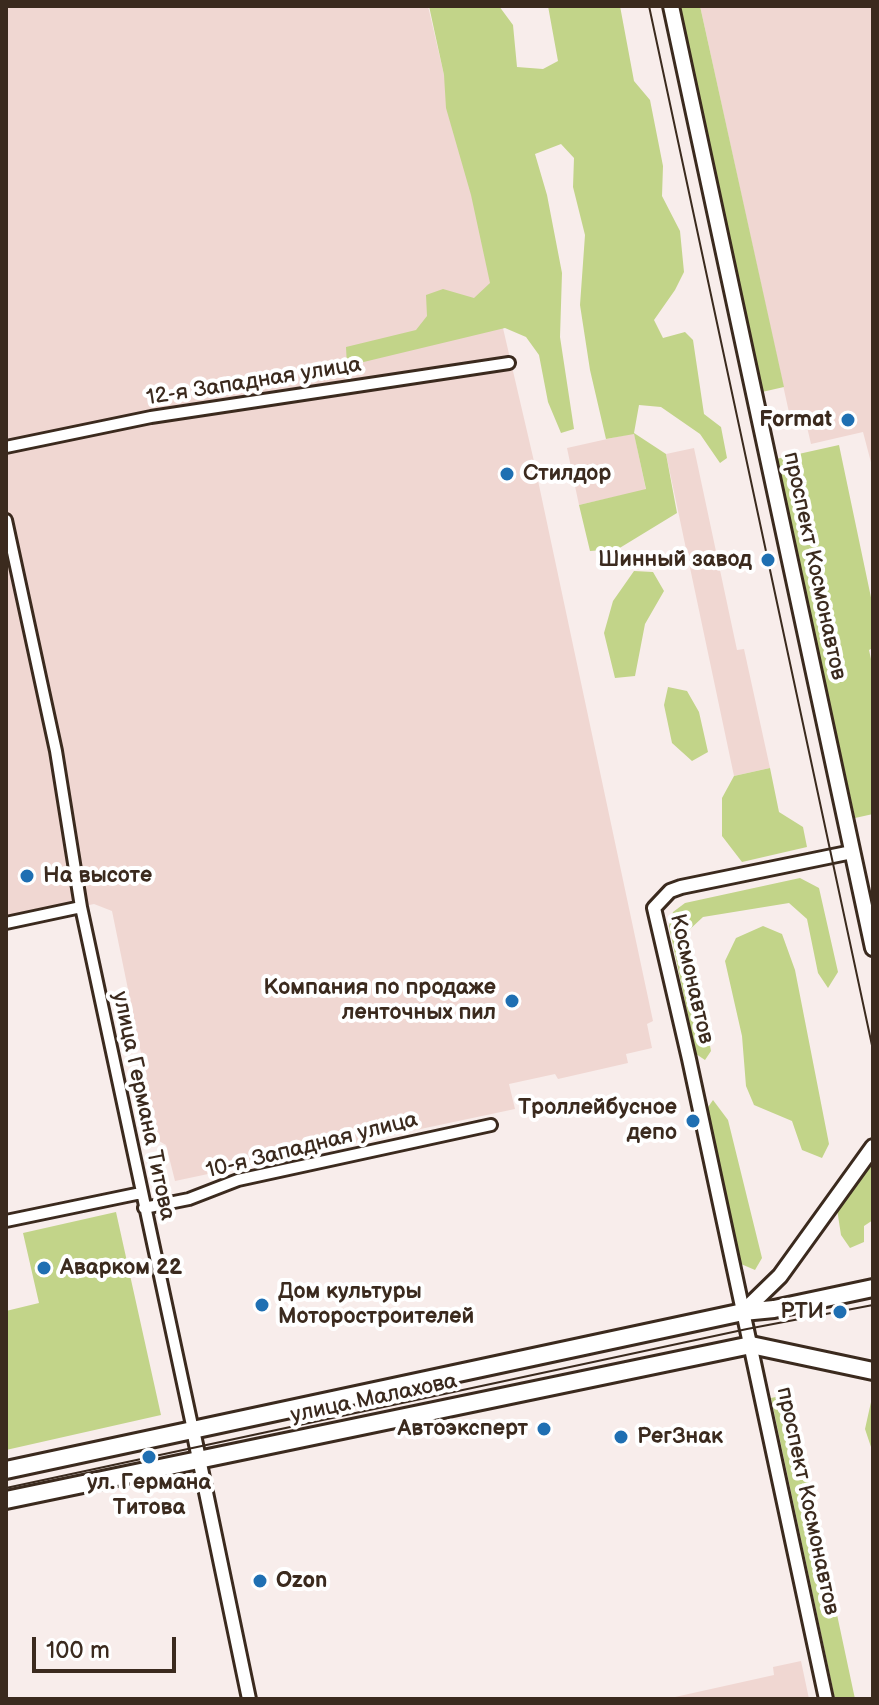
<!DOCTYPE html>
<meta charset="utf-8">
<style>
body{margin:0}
#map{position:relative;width:879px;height:1705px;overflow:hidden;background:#f8edeb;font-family:"Balsamiq Sans",sans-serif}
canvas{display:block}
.frame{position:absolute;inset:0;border:8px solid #3b2a1e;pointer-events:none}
.scale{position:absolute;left:32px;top:1637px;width:144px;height:36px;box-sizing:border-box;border:4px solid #3b2a1e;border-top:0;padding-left:10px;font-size:24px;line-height:28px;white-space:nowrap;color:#3b2a1e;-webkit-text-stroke:6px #fff;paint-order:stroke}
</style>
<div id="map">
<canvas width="879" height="1705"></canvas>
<div class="frame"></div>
<div class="scale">100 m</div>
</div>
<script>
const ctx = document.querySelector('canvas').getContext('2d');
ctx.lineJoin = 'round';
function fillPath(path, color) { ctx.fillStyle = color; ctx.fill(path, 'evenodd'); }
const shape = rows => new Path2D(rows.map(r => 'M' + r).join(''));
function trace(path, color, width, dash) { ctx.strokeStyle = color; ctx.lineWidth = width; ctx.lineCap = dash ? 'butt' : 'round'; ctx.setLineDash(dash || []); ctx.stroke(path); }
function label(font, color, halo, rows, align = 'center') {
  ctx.font = font + ' "Balsamiq Sans",sans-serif'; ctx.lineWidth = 8; ctx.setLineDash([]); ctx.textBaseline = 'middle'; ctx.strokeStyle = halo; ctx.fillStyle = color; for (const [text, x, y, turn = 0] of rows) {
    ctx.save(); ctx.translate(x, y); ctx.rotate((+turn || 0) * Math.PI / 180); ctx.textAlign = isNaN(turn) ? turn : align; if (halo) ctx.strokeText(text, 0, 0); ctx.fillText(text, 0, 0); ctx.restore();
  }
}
fillPath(shape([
 [6,6,428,6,533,457,653,1021,647,1024,652,1048,626,1054,628,1063,558,1079,555,1074,509,1084,515,1109,175,1181,166,1145,159,1141,112,911,94,904,6,923],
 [700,6,873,6,873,470,863,432,811,444,804,414,790,417],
 [634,433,646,490,579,505,567,448],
 [694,448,737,650,744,649,770,768,734,776,666,454],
 [801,1661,809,1699,666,1699,774,1675,773,1667]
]), '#f0d7d2');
fillPath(shape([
 [429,6,499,6,513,25,517,67,543,69,558,61,548,6,620,6,634,81,650,100,663,166,662,196,680,231,684,272,675,290,654,320,663,338,685,332,693,340,704,414,721,427,727,458,720,463,700,434,661,407,639,405,634,433,666,454,677,513,618,549,590,551,579,505,646,489,634,434,606,439,590,370,580,305,585,235,573,187,574,158,561,144,535,154,547,195,562,273,560,337,574,429,561,433,548,402,539,355,526,337,505,328,347,366,346,347,416,330,427,316,426,295,443,289,474,298,490,283,471,195,446,108,444,75],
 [680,6,700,6,784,387,762,392],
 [839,445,873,607,873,648,869,650,873,668,873,814,855,818,776,459],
 [634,571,653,572,664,591,645,624,635,676,615,678,604,633,613,601],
 [668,687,687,691,699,712,708,752,692,761,672,743,664,705],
 [770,768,779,812,803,827,807,847,742,862,722,836,722,798,734,776],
 [800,878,819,888,838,972,828,988,818,973,807,919,789,903,703,917,688,931,711,1051,705,1060,696,1054,669,926,673,912,685,903],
 [763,926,782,934,795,970,829,1144,822,1158,802,1150,792,1121,754,1105,746,1086,742,1036,725,961,736,938],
 [713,1100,728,1120,762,1258,755,1270,741,1264,706,1110],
 [873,1158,873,1220,864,1226,864,1242,850,1248,841,1235,837,1209],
 [116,1212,161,1415,6,1450,6,1311,39,1303,23,1233],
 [873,1393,873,1453,865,1429],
 [790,1394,855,1699,835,1699,771,1398]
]), '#c2d489');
const minor = shape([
 [6,447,151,417,509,363],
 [6,520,56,751,81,907,193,1430],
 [6,923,81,907],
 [144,1208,189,1199,238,1180,491,1125],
 [6,1221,141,1193]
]);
const tertiary = shape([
 [193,1430,249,1699],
 [826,1699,689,1059,654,908,670,891,681,887,852,852]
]);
const secondary = shape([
 [671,6,873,948],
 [743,1312,780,1276,873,1147]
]);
const primary = shape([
 [6,1470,743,1312,774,1309,873,1288],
 [6,1500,751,1345,873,1371]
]);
trace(minor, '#3b2a1e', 16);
trace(tertiary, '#3b2a1e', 18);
trace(secondary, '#3b2a1e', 20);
trace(primary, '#3b2a1e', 22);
trace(minor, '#fff', 10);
trace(tertiary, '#fff', 12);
trace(secondary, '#fff', 14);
trace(primary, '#fff', 16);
trace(shape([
 [649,6,873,1050],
 [6,1488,747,1329,873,1305]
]), '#3b2a1e', 2);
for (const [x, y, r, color] of [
 [848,420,8,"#1f6fb2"],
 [507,474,8,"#1f6fb2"],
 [768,560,8,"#1f6fb2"],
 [27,876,8,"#1f6fb2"],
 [512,1001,8,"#1f6fb2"],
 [693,1121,8,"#1f6fb2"],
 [44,1268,8,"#1f6fb2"],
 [262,1305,8,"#1f6fb2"],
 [840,1312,8,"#1f6fb2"],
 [544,1429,8,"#1f6fb2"],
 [621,1437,8,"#1f6fb2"],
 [149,1457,8,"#1f6fb2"],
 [260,1581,8,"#1f6fb2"]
]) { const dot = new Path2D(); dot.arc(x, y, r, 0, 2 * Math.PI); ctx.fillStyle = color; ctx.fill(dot); trace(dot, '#fff', 3); }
label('22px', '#3b2a1e', '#fff', [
 ["12-я Западная улица",254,382,-9],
 ["проспект Космонавтов",814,566,78],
 ["Космонавтов",691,979,77],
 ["улица Германа Титова",143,1106,78],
 ["10-я Западная улица",312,1146,-14],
 ["улица Малахова",374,1399,-12],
 ["проспект Космонавтов",807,1501,78]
]);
label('bold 22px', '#3b2a1e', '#fff', [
 ["Format",832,420],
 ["Стилдор",523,474,"left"],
 ["Шинный завод",752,560],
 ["На высоте",43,876,"left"],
 ["Компания по продаже",496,988],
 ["ленточных пил",496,1013],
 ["Троллейбусное",677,1108],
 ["депо",677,1133],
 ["Аварком 22",60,1268,"left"],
 ["Дом культуры",278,1292,"left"],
 ["Моторостроителей",278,1317,"left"],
 ["РТИ",824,1312],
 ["Автоэксперт",528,1429],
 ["РегЗнак",637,1437,"left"],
 ["ул. Германа",149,1483,"center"],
 ["Титова",149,1508,"center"],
 ["Ozon",276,1581,"left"]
], 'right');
</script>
